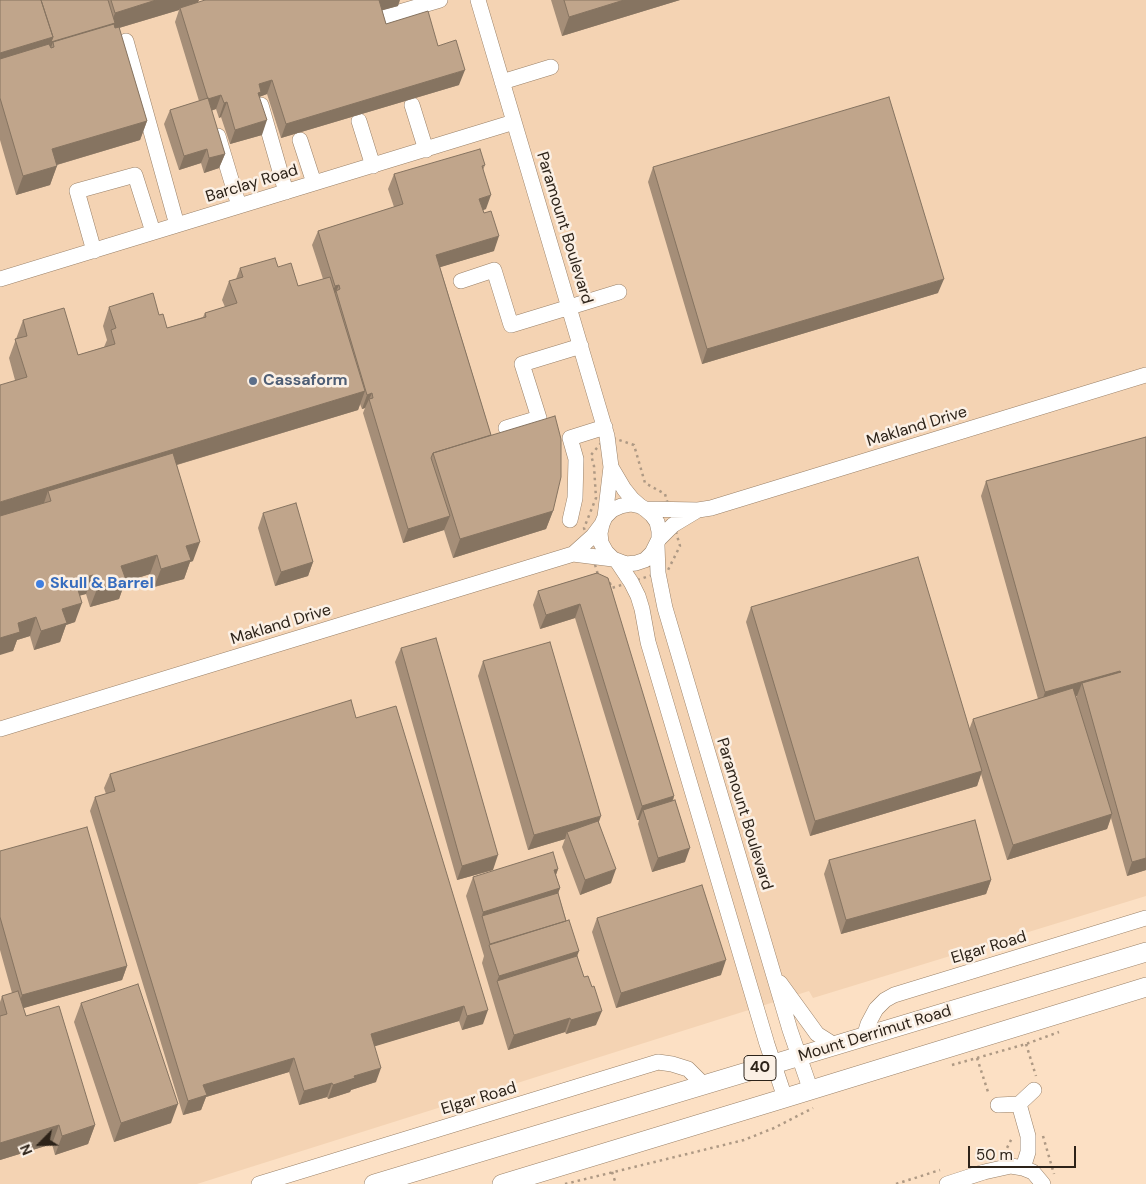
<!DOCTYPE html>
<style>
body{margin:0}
#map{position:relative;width:1146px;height:1184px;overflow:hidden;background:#fce0c4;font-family:"DM Sans",sans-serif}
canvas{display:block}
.north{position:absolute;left:15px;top:1119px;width:50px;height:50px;-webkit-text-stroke:4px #fbf0e5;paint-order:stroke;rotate:247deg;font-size:14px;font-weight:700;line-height:20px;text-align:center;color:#2d2319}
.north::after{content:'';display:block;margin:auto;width:18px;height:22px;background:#2d2319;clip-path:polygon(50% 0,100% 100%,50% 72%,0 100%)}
.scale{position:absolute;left:968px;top:1146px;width:108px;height:22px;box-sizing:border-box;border:2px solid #2d2319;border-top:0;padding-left:6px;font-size:15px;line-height:18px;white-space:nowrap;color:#2d2319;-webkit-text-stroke:4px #fbf0e5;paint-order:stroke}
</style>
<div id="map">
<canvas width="1146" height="1184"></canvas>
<div class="north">N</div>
<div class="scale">50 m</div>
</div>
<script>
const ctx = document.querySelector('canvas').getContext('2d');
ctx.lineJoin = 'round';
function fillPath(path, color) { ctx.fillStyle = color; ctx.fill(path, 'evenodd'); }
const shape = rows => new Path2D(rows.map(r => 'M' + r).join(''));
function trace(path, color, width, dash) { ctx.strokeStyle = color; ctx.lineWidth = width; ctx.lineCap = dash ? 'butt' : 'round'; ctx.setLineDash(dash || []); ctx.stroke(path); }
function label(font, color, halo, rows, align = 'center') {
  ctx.font = font + ' "DM Sans",sans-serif'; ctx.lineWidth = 5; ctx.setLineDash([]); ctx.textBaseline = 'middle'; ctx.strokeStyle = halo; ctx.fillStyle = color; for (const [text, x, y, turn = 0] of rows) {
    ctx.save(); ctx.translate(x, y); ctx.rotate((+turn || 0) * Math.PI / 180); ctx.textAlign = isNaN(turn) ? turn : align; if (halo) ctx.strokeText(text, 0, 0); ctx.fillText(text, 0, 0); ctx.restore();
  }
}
fillPath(shape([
 [0,0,1146,0,1146,896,813,998,809,991,197,1184,0,1184]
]), '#f4d3b3');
const minor = shape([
 [478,0,607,436,611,467,605,517],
 [376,19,440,0],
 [126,41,177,225],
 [502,82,551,67],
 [261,105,286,192],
 [412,105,426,150],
 [359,121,373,166],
 [218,136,239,206],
 [300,140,314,183],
 [94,251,77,191,135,175,153,232],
 [0,279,514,122],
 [461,281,494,270,511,325,619,292],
 [506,428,539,418,522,364,581,346],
 [611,467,624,489,632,499,640,506],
 [645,509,698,510,711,508,1146,375],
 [570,520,575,498,576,459,570,438,605,427],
 [659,539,673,525,698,510],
 [657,545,658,573,665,608,790,1030,811,1091],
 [573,554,593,536,602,524],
 [617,561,631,582,638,596,642,609,648,642,767,1044,785,1098],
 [0,729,573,554,613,559,626,564,636,563,645,560,652,553,659,539,659,531,657,522,652,515,645,509,640,506,631,504,621,506,612,510,605,517,602,524,600,533,601,543,606,552,613,559],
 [780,983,817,1034,836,1046],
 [864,1037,868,1024,876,1009,885,1000,894,995,1146,918],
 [1019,1104,1028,1136,1028,1152,1023,1168],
 [998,1105,1019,1104,1034,1090],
 [259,1184,658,1062,672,1064,688,1069,704,1085],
 [947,1184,984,1172,1011,1166,1023,1168,1033,1172,1043,1184]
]);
const major = shape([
 [374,1184,1146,952],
 [502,1184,785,1098,1146,987]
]);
trace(minor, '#9a8168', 16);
trace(major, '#9a8168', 20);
trace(shape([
 [607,436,634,445,645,483,665,494,680,546,668,570,612,588,609,581,599,578,584,528,596,498,594,466,591,455,607,436],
 [1026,1044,1036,1076],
 [977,1058,989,1095],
 [952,1065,1026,1044,1059,1032],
 [1043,1136,1054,1174],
 [1007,1154,1006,1150,1012,1138],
 [612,1172,616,1184],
 [565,1184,744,1140,774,1128,813,1108],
 [896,1184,940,1170]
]), '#ae9984', 2.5, [2.5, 4]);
trace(minor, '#fff', 15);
trace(major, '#fff', 19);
fillPath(shape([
 [0,0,199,0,198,2,398,6,382,10,386,24,438,46,459,85,281,138,267,94,259,97,262,135,230,144,221,117,219,118,216,109,211,111,225,154,219,168,204,173,201,163,179,170,164,124,170,110,199,101,175,22,179,10,119,28,147,121,140,140,57,165,50,185,16,195,0,140],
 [551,0,680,0,562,36],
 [485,165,483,170,486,209,483,210,494,251,440,267,491,435,553,511,546,529,453,558,444,530,403,543,363,413,365,408,362,409,360,404,358,410,177,465,193,561,190,562,184,579,154,587,150,574,125,582,119,599,90,607,86,594,80,595,75,622,66,625,60,642,34,650,30,636,17,640,13,651,15,380,9,358,23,320,78,355,104,347,107,340,103,326,109,307,159,315,167,328,203,317,205,313,225,307,222,300,229,281,236,279,240,268,278,267,298,286,323,279,312,245,318,231,394,207,388,189,394,174],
 [653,167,938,293,702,364,648,182],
 [1146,437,1146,870,1127,876,1111,818,1107,829,1007,860,981,774,977,786,810,836,746,622,751,607,969,730,973,719,1038,699,981,496,986,481],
 [1077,696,1076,698,1084,725,1075,697],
 [263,513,313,562,308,576,275,586,258,528],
 [597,573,674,796,673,801,685,862,652,872,638,824,639,820,637,820,575,618,540,629,533,605,538,591],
 [401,648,493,870,457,880,395,662],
 [483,661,599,822,611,883,580,895,562,847,565,839,528,850,478,676],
 [356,718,483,1024,462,1030,459,1021,374,1046,376,1082,351,1090,350,1092,328,1099,327,1097,299,1105,289,1072,206,1097,201,1110,183,1115,90,811,95,797,106,794,104,788,110,774],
 [0,851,127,966,122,980,23,1008,26,1016,95,1125,88,1144,55,1155,52,1144,0,1160,0,1002,2,996,12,993,0,950],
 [829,860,991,880,986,894,841,934,824,874],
 [558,869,556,875,560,888,558,893,577,956,596,1025,566,1034,565,1032,508,1050,482,963,484,956,466,896,473,877],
 [597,918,721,975,616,1008,592,932],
 [81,1003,171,1123,114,1142,74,1022]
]), '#a58e78');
fillPath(shape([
 [156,0,199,0,197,4,180,8,179,10,112,30,54,47,53,42,48,56,46,56,51,42,111,24,115,13],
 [378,0,400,0,398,6,373,13],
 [624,0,680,0,562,36,569,17],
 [53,37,46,56,0,70,0,53],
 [465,70,459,85,281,138,286,124],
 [272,80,267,94,259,97,256,107,259,84],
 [221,95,216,109,203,113,208,99],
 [227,102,221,117,219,118,224,103],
 [267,120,262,135,230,144,235,130],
 [147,121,140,140,46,168,52,149],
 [207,149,201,163,179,170,184,156],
 [225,154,219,168,204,173,209,158],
 [57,166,50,185,16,195,23,176],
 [491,195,486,209,474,213,479,199],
 [499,236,494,251,431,270,436,255],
 [944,279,938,293,702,364,707,349],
 [339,285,332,300,329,300,335,286],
 [365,391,358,410,50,503,51,501,48,491,43,506,0,518,0,502],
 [372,393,365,408,362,409,367,395],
 [553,511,546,529,453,558,460,539],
 [450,516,444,530,403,543,408,529],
 [200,542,193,561,190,562,184,579,154,587,161,569,186,546],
 [157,555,150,574,125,582,119,599,90,607,97,589,121,566],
 [313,562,308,576,275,586,281,572],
 [93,575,86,594,68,599,75,580],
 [82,603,75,622,66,625,60,642,34,650,41,631,62,609],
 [580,604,575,618,540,629,546,615],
 [36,617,30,636,17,640,13,651,0,655,0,638,18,623],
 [1120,671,1115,686,1082,683,1077,696,1040,707,1045,692],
 [982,771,977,786,810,836,815,821],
 [674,796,669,810,643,810,639,820,637,820,642,806],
 [1112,814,1107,829,1007,860,1013,845],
 [601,816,596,830,567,832,565,839,528,850,534,835],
 [690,848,685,862,652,872,658,858],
 [498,855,493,870,457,880,462,866],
 [1146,858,1146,870,1127,876,1132,862],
 [558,869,551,888,554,870],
 [616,869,611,883,580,895,585,880],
 [991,880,986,894,841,934,846,920],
 [560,888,553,907,482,916,483,912],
 [579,951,572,970,497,981,499,976],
 [726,960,721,975,616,1008,621,993],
 [127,966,122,980,17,1010,22,995],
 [464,1006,459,1021,366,1049,371,1034],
 [488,1010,483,1024,462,1030,467,1016],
 [602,1011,596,1025,566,1034,571,1020],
 [570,1018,565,1032,508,1050,514,1035],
 [294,1058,289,1072,206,1097,201,1110,183,1115,188,1101,203,1085],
 [381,1068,376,1082,351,1090,350,1092,328,1099,333,1085,354,1076],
 [332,1083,327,1097,299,1105,304,1091],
 [178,1104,171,1123,114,1142,121,1123],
 [59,1125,52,1144,0,1160,0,1143],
 [95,1125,88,1144,55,1155,62,1136]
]), '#867461');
const building = shape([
 [0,0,41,0,53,37,0,53,0,0],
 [41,0,108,0,115,23,51,42,53,37,41,0],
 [111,0,156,0,115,13,111,0],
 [205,0,379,0,386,24,428,11,438,46,456,40,465,70,286,124,272,80,259,84,261,92,258,93,267,120,235,130,227,102,224,103,221,95,208,99,180,8,205,0],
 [564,0,624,0,569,17,564,0],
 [114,24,115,28,119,27,147,121,52,149,57,166,23,176,0,98,0,59,49,44,51,48,54,47,53,42,114,24],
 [889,97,944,279,707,349,653,167,889,97],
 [208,98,225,154,209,158,207,149,184,156,170,110,208,98],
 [480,149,485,165,482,166,491,195,479,199,484,213,491,211,499,236,436,255,491,435,433,453,431,458,450,516,408,529,369,399,373,398,372,393,367,395,336,291,340,289,339,285,335,286,318,231,403,204,394,174,480,149],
 [275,258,278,267,291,263,298,286,330,277,365,391,0,502,0,385,27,377,15,339,27,336,23,320,64,308,78,355,115,344,111,330,116,328,109,307,153,293,159,315,163,314,167,328,206,317,205,313,237,303,229,281,243,277,240,268,275,258],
 [555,416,561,439,561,477,553,511,460,539,433,453,555,416],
 [1146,437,1146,858,1132,862,1082,683,1121,672,1120,671,1045,692,986,481,1146,437],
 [173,453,200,542,186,546,191,560,161,569,157,555,121,566,126,580,97,589,93,575,75,580,82,603,62,609,67,623,41,631,36,617,18,623,20,632,0,638,0,516,51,501,48,491,173,453],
 [296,503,313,562,281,572,263,513,296,503],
 [918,557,982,771,815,821,751,607,918,557],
 [597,573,608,578,674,796,642,806,580,604,546,615,538,591,597,573],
 [436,638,498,855,462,866,401,648,436,638],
 [550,642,601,816,534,835,483,661,550,642],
 [1073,688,1112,814,1013,845,973,719,1073,688],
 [351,700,356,718,396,706,488,1010,467,1016,464,1006,371,1034,381,1068,354,1076,355,1078,333,1085,332,1083,304,1091,294,1058,203,1085,207,1095,188,1101,95,797,115,791,110,774,351,700],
 [675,800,690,848,658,858,643,810,675,800],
 [975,820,991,880,846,920,829,860,975,820],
 [598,821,616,869,585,880,567,832,598,821],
 [87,827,127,966,22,995,0,917,0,851,87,827],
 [553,852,558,869,554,870,560,888,483,912,473,877,553,852],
 [702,885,726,960,621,993,597,918,702,885],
 [558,893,566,921,490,944,482,916,558,893],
 [569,920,579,951,499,976,489,945,569,920],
 [577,956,584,977,588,976,592,987,594,986,602,1011,571,1020,570,1018,514,1035,497,981,577,956],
 [138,984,178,1104,121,1123,81,1003,138,984],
 [18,991,26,1016,59,1006,95,1125,62,1136,59,1125,0,1143,0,1016,7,1014,2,996,18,991]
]);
fillPath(building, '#c0a58b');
trace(building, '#867461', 1);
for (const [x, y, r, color] of [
 [253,381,5,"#5c6f8a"],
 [40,584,5,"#3f7fe0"]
]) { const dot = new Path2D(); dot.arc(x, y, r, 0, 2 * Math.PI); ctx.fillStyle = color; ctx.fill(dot); trace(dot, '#fbf0e5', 2); }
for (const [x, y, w] of [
 [760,1068,32]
]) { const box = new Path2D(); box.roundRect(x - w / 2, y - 12.5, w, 25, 4); ctx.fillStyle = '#fbf0e5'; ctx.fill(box); trace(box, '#2d2319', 1); }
label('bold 15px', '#2d2319', null, [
 ["40",760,1068]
]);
label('16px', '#2d2319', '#fbf0e5', [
 ["Barclay Road",252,184,-17],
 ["Paramount Boulevard",564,228,73],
 ["Makland Drive",917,427,-17],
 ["Makland Drive",281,625,-17],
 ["Paramount Boulevard",744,814,73],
 ["Elgar Road",989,948,-17],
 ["Mount Derrimut Road",875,1034,-17],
 ["Elgar Road",479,1099,-17]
]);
label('bold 16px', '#4e5e75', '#fbf0e5', [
 ["Cassaform",263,381]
], 'left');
label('bold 16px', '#366cbe', '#fbf0e5', [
 ["Skull & Barrel",50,584]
], 'left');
</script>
